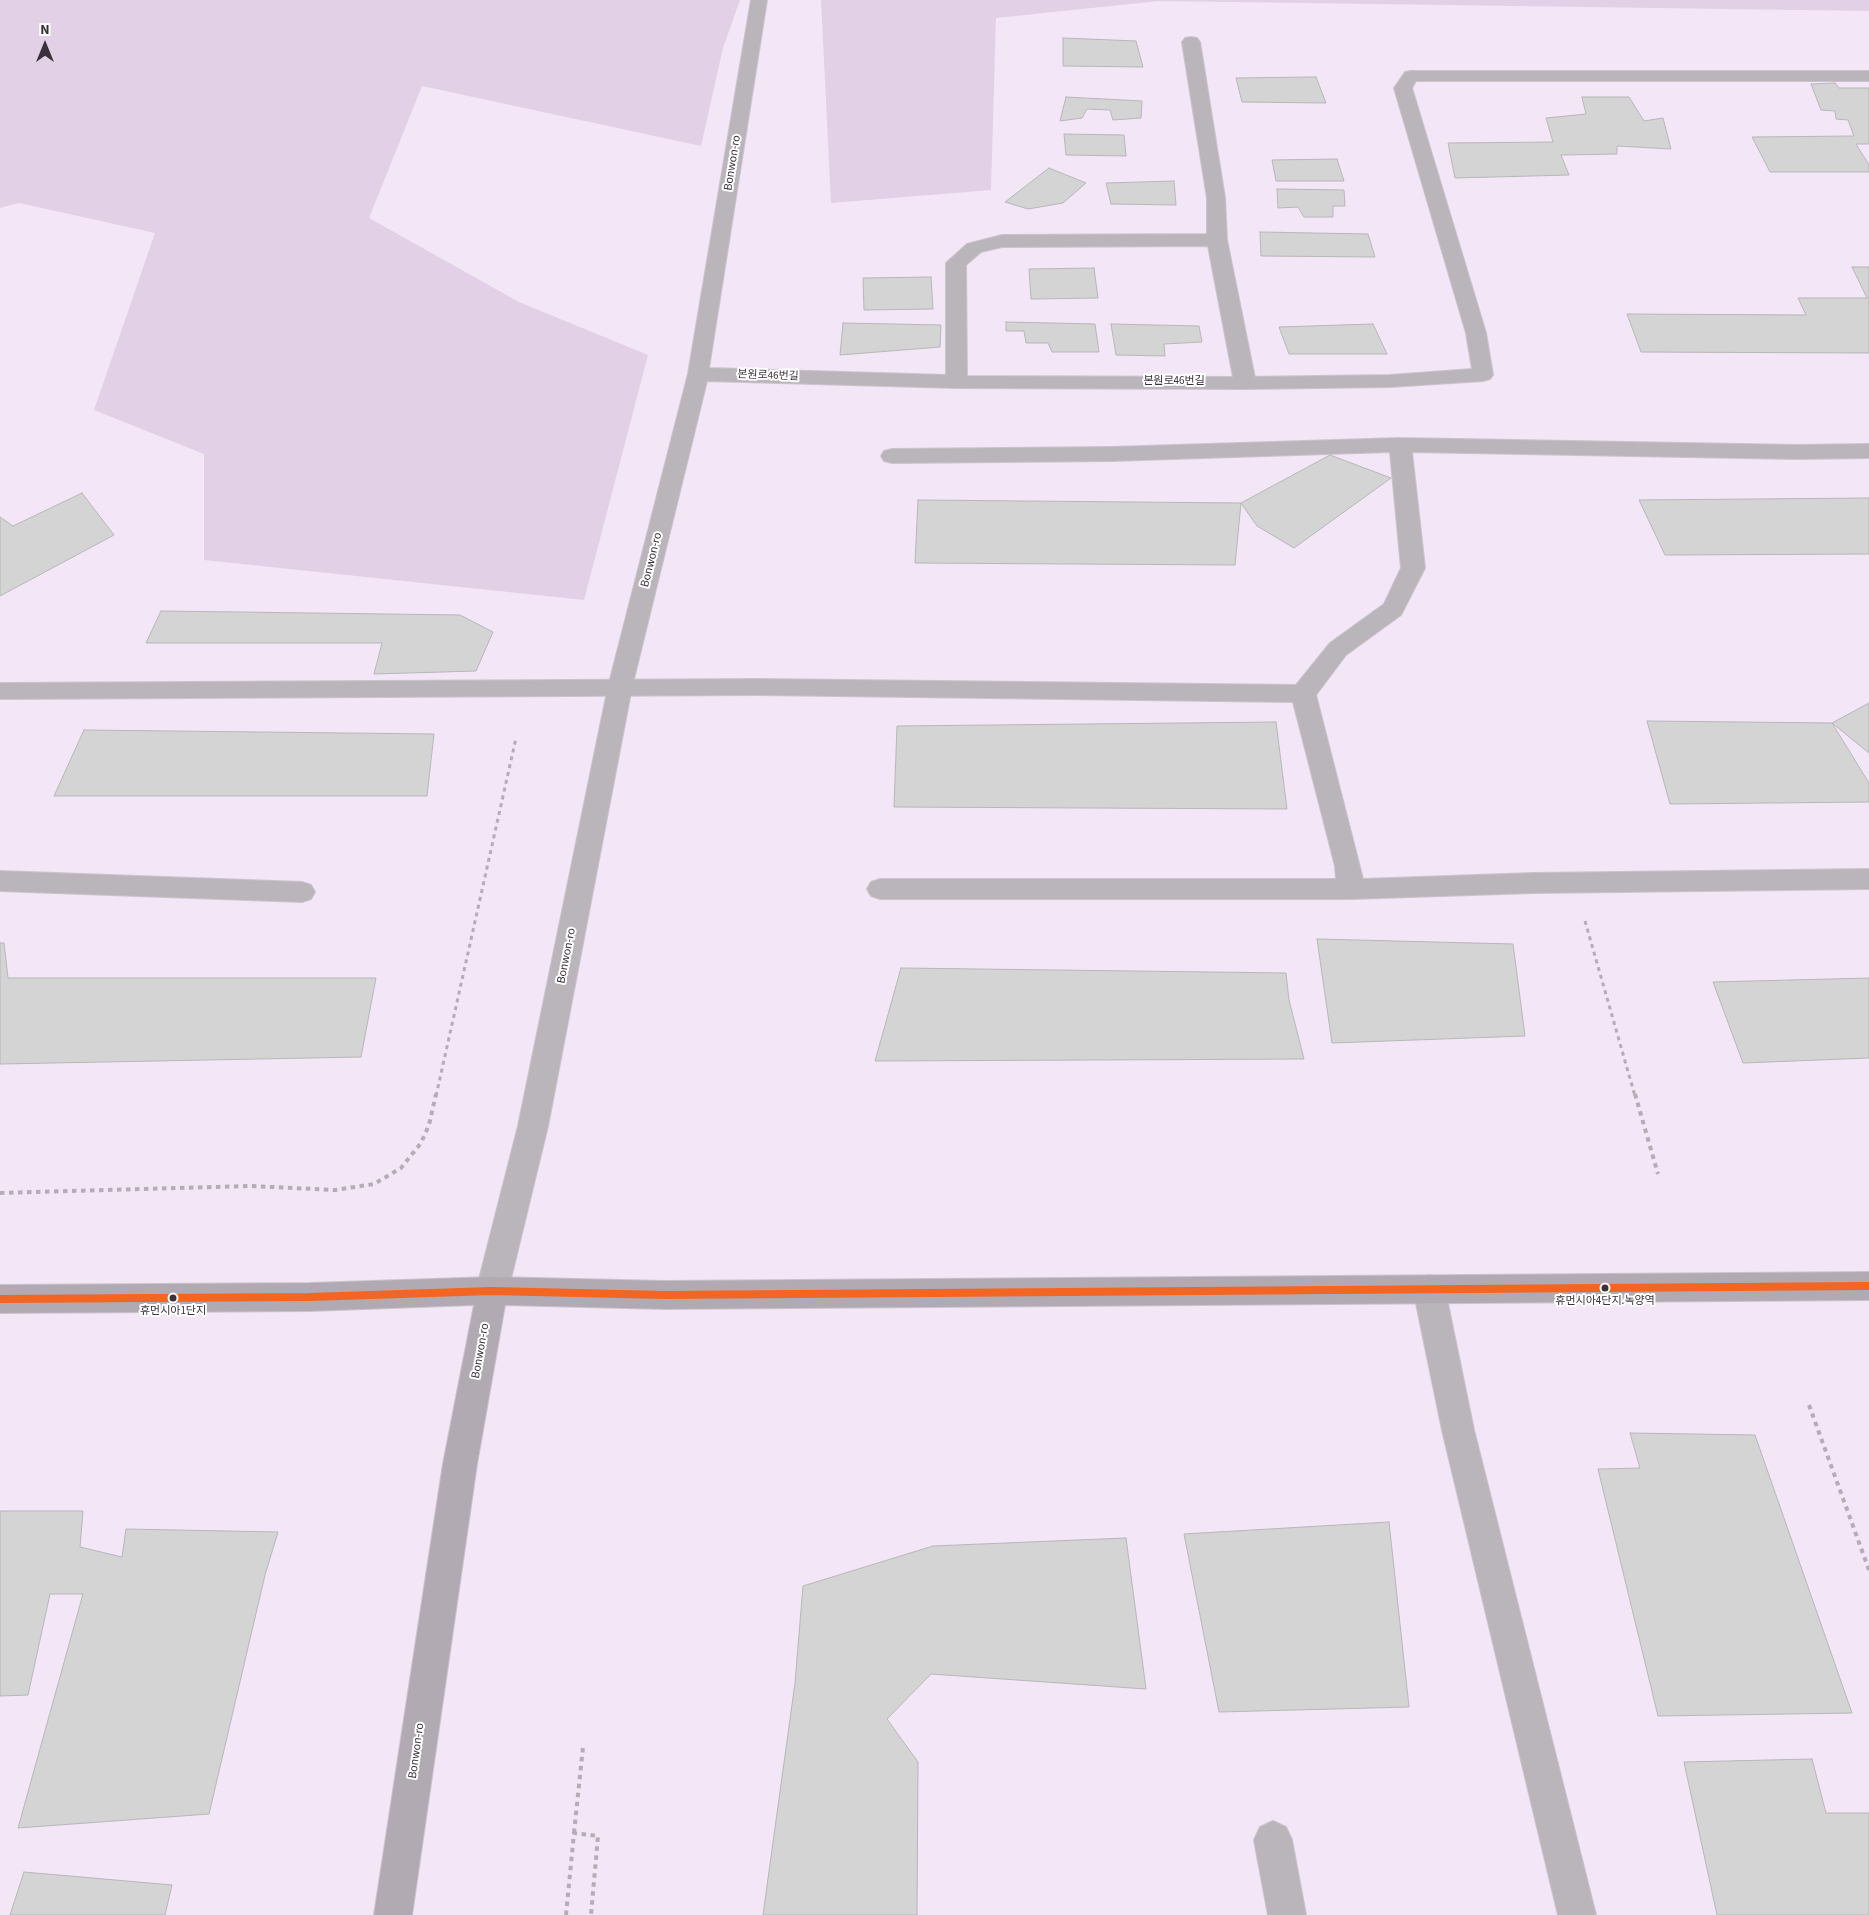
<!DOCTYPE html>
<meta charset="utf-8">
<style>
body{margin:0}
#map{position:relative;width:1869px;height:1915px;overflow:hidden;background:#f3e6f6;font-family:"Source Sans 3",sans-serif}
canvas{display:block}
.north{position:absolute;left:20px;top:20px;width:50px;height:50px;-webkit-text-stroke:4px #fff;paint-order:stroke;rotate:0deg;font-size:14px;font-weight:700;line-height:20px;text-align:center;color:#3a313b}
.north::after{content:'';display:block;margin:auto;width:18px;height:22px;background:#3a313b;clip-path:polygon(50% 0,100% 100%,50% 72%,0 100%)}
</style>
<div id="map">
<canvas width="1869" height="1915"></canvas>
<div class="north">N</div>
</div>
<script>
const ctx = document.querySelector('canvas').getContext('2d');
ctx.lineJoin = 'round';
function fillPath(path, color) { ctx.fillStyle = color; ctx.fill(path, 'evenodd'); }
const shape = rows => new Path2D(rows.map(r => 'M' + r).join(''));
function trace(path, color, width, dash) { ctx.strokeStyle = color; ctx.lineWidth = width; ctx.lineCap = dash ? 'butt' : 'round'; ctx.setLineDash(dash || []); ctx.stroke(path); }
function label(font, color, halo, rows, align = 'center') {
  ctx.font = font + ' "Source Sans 3","Noto Sans KR",sans-serif'; ctx.lineWidth = 4; ctx.setLineDash([]); ctx.textBaseline = 'middle'; ctx.strokeStyle = halo; ctx.fillStyle = color; for (const [text, x, y, turn = 0] of rows) {
    ctx.save(); ctx.translate(x, y); ctx.rotate((+turn || 0) * Math.PI / 180); ctx.textAlign = isNaN(turn) ? turn : align; if (halo) ctx.strokeText(text, 0, 0); ctx.fillText(text, 0, 0); ctx.restore();
  }
}
fillPath(shape([
 [0,0,740,0,723,48,701,146,422,86,369,218,519,302,648,355,584,600,204,560,204,454,94,410,155,233,19,203,0,208],
 [821,0,1869,0,1869,11,1159,1,996,18,991,190,831,203]
]), '#e2d1e6');
const building = shape([
 [1063,38,1136,41,1143,67,1063,66,1063,38],
 [1316,77,1326,103,1242,102,1236,78,1316,77],
 [1835,83,1839,88,1869,88,1869,144,1856,144,1869,165,1869,172,1770,172,1752,137,1854,136,1848,120,1836,119,1835,111,1821,110,1811,84,1835,83],
 [1066,97,1142,101,1141,118,1113,120,1110,110,1087,109,1082,118,1060,121,1066,97],
 [1582,97,1629,97,1644,121,1663,118,1671,149,1617,146,1617,154,1561,155,1569,175,1455,178,1448,143,1553,142,1546,118,1586,114,1582,97],
 [1064,134,1124,135,1126,156,1066,155,1064,134],
 [1337,159,1344,181,1276,181,1272,160,1337,159],
 [1049,168,1086,183,1063,203,1028,209,1005,202,1049,168],
 [1174,181,1176,205,1111,204,1106,183,1174,181],
 [1277,189,1344,190,1345,206,1333,206,1333,217,1304,217,1298,207,1278,208,1277,189],
 [1260,232,1368,234,1375,257,1261,256,1260,232],
 [1852,267,1869,267,1869,353,1641,352,1627,314,1806,315,1798,298,1867,298,1852,267],
 [1094,268,1098,298,1031,299,1029,269,1094,268],
 [931,277,933,309,864,310,863,278,931,277],
 [1006,322,1095,324,1099,352,1052,352,1048,343,1026,343,1024,331,1006,331,1006,322],
 [843,323,941,325,940,347,840,355,843,323],
 [1111,324,1199,326,1202,342,1164,344,1165,356,1116,355,1111,324],
 [1373,324,1387,354,1289,354,1279,327,1373,324],
 [1330,455,1391,478,1294,548,1257,526,1241,503,1330,455],
 [82,493,114,535,0,596,0,517,13,526,82,493],
 [1869,498,1869,554,1665,555,1639,500,1869,498],
 [918,500,1241,503,1235,565,915,563,918,500],
 [161,611,460,615,493,632,476,671,374,674,382,643,146,643,161,611],
 [1869,703,1869,753,1832,723,1869,703],
 [1647,721,1832,723,1869,783,1869,802,1670,804,1647,721],
 [1276,722,1287,809,894,807,897,726,1276,722],
 [84,730,434,734,427,796,54,796,84,730],
 [1317,939,1513,944,1525,1036,1332,1043,1317,939],
 [0,943,4,943,8,978,376,978,361,1057,0,1064,0,943],
 [901,968,1286,973,1289,1000,1304,1059,875,1061,901,968],
 [1869,978,1869,1058,1743,1063,1713,982,1869,978],
 [1630,1433,1755,1435,1852,1713,1658,1716,1598,1469,1640,1468,1630,1433],
 [0,1511,83,1511,80,1547,122,1557,126,1529,278,1532,265,1575,209,1814,18,1828,83,1594,50,1594,28,1695,0,1696,0,1511],
 [1389,1522,1409,1707,1219,1712,1184,1534,1389,1522],
 [1126,1538,1146,1689,931,1674,887,1719,918,1762,917,1915,763,1915,795,1683,803,1586,933,1546,1126,1538],
 [1812,1759,1826,1813,1869,1813,1869,1915,1717,1915,1684,1762,1812,1759],
 [24,1872,172,1885,165,1915,10,1915,24,1872]
]);
fillPath(building, '#d4d4d5');
trace(building, '#b7b6b8', 1);
const lane = shape([
 [1411,71,1869,71,1869,81,1416,81,1412,88,1486,333,1493,375,1490,379,1483,381,1390,387,1245,389,1238,387,1234,383,1238,379,1245,377,1390,375,1472,369,1466,333,1394,88,1405,72,1411,71],
 [1400,438,1797,445,1869,444,1869,458,1797,459,1412,452,1425,568,1401,615,1346,655,1316,695,1363,879,1533,873,1869,869,1869,889,1533,893,1351,899,880,899,871,896,867,889,871,882,880,879,1336,879,1335,866,1293,702,758,695,0,699,0,683,758,679,1296,685,1330,643,1384,604,1401,568,1390,452,1111,461,892,463,884,461,881,456,884,451,892,449,1111,447,1400,438],
 [0,871,302,882,311,885,315,892,311,899,302,902,0,891,0,871],
 [1273,1821,1286,1827,1292,1840,1306,1915,1268,1915,1254,1840,1260,1827,1273,1821]
]);
const street = shape([
 [751,0,767,0,709,368,946,375,946,263,967,244,1002,235,1207,234,1207,198,1182,42,1185,38,1191,37,1197,38,1200,42,1225,198,1227,240,1256,383,1252,387,1245,389,957,388,707,381,632,687,548,1126,508,1291,503,1301,492,1305,481,1301,476,1291,518,1126,608,687,688,374,751,0],
 [1208,246,1233,377,967,376,966,265,981,252,1002,247,1208,246],
 [1429,1275,1440,1279,1445,1289,1474,1430,1596,1915,1558,1915,1442,1430,1413,1289,1418,1279,1429,1275]
]);
const secondary = shape([
 [1869,1272,1869,1300,664,1309,505,1305,477,1464,412,1915,374,1915,443,1464,474,1305,310,1311,0,1313,0,1285,310,1283,492,1277,664,1281,1869,1272]
]);
trace(lane, '#cdc3cf', 2);
trace(street, '#cdc3cf', 2);
trace(secondary, '#cdc3cf', 2);
trace(shape([
 [1585,921,1635,1096],
 [436,1096,516,738]
]), '#b3aeb5', 3, [4, 4]);
trace(shape([
 [1635,1094,1658,1174],
 [0,1193,251,1186,335,1190,374,1184,401,1168,421,1143,429,1125,436,1094],
 [1809,1405,1869,1570],
 [574,1833,583,1747],
 [566,1915,574,1833,598,1836,591,1915]
]), '#b3aeb5', 4, [4.5, 4.5]);
fillPath(lane, '#bab5bb');
fillPath(street, '#bab5bb');
fillPath(secondary, '#b1aab2');
trace(shape([
 [0,1299,310,1297,492,1291,664,1295,1869,1286]
]), '#f26522', 8);
for (const [x, y, r, color] of [
 [1605,1288,4.5,"#3a313b"],
 [173,1298,4.5,"#3a313b"]
]) { const dot = new Path2D(); dot.arc(x, y, r, 0, 2 * Math.PI); ctx.fillStyle = color; ctx.fill(dot); trace(dot, '#fff', 2); }
label('11px', '#3a313b', '#fff', [
 ["본원로46번길",768,376,2],
 ["본원로46번길",1174,382]
]);
label('11px', '#3a313b', '#fff', [
 ["휴먼시아4단지.녹양역",1605,1302],
 ["휴먼시아1단지",173,1312]
]);
label('12px', '#3a313b', '#fff', [
 ["Bonwon-ro",733,163,-81],
 ["Bonwon-ro",652,560,-76],
 ["Bonwon-ro",567,956,-79],
 ["Bonwon-ro",481,1351,-80],
 ["Bonwon-ro",417,1751,-82]
]);
</script>
